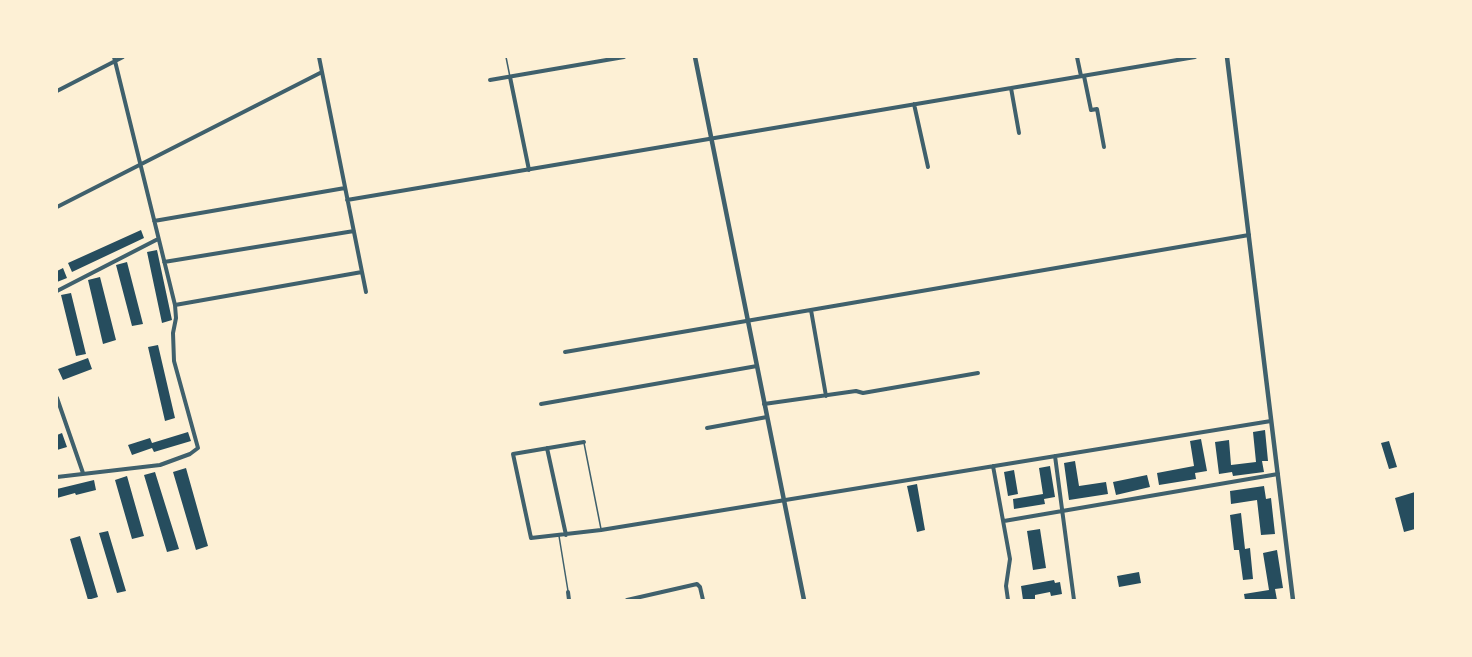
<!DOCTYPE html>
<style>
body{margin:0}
#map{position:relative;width:1472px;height:657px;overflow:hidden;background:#fdf0d5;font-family:Signika,sans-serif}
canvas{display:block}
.frame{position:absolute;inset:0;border:58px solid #fdf0d5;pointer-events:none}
</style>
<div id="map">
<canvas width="1472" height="657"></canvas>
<div class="frame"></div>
</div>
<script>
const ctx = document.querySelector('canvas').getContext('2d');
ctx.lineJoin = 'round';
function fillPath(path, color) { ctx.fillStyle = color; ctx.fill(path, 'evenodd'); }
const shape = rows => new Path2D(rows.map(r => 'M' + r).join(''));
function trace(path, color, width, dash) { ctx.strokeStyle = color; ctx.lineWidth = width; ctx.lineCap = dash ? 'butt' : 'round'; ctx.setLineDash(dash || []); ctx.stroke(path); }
fillPath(shape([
 [141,230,144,238,72,272,68,263],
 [157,250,172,320,162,323,147,252],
 [127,262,143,324,132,326,116,265],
 [63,268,67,278,57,282,57,271],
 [100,277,116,340,103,344,88,280],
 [71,293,86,354,76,356,61,295],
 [158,345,175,418,165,421,148,347],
 [88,358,92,369,63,380,58,369],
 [1265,430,1268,461,1262,461,1264,472,1233,476,1232,472,1219,474,1215,442,1229,440,1231,465,1256,462,1253,432],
 [188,432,191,441,154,452,152,448,132,455,128,445,150,438,152,443],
 [62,433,67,447,57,450,57,435],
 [1201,439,1207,471,1195,473,1196,479,1159,485,1157,473,1194,466,1190,441],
 [1389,441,1397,467,1389,469,1381,443],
 [1075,461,1079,486,1106,482,1108,494,1069,500,1064,463],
 [1050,466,1055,497,1044,499,1045,504,1014,509,1013,499,1043,494,1039,468],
 [186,468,208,546,196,550,173,472],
 [1014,470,1018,494,1008,496,1004,472],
 [155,472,179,549,167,552,144,475],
 [1147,475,1150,487,1116,495,1113,482],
 [127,476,144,536,132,539,115,480],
 [94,480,96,490,76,495,75,493,57,498,57,489],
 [917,484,925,530,917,532,907,486],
 [1264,486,1266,499,1271,498,1275,534,1261,535,1257,500,1231,504,1230,491],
 [1415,492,1415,529,1404,532,1395,498],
 [1241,513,1245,549,1250,548,1253,579,1243,580,1239,550,1234,550,1230,515],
 [1040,529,1046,568,1033,570,1027,531],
 [108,531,126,591,117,593,99,533],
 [80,536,98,597,88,600,70,539],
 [1277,550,1283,588,1275,589,1277,600,1245,600,1244,594,1269,590,1263,553],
 [1139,572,1141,583,1119,587,1117,576],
 [1054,580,1055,583,1060,582,1062,594,1051,596,1050,592,1035,595,1035,600,1023,600,1021,586]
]), '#264d5e');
trace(shape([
 [506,57,510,77],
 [584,443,601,529],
 [559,536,568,591]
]), '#3f606c', 1.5);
trace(shape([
 [319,57,366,292],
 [1077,57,1081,76],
 [1084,76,1091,110,1097,109,1104,147],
 [510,77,529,170],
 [490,80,624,57],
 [1011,88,1019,133],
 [57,91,123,57],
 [914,104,928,167],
 [347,200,1195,57],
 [57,207,322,72],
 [154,221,345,188],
 [164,262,354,231],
 [57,291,158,239],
 [175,305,362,272],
 [811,310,826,396],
 [565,352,1249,235],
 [57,398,83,473],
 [541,404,757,366],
 [764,404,856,391,863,393,978,373],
 [707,428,767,417],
 [584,442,513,454,531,538,601,530,1271,421],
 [547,448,566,535],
 [1055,456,1074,600],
 [993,466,1010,559,1006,586,1008,600],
 [57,477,160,465,190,454,198,448,174,361,173,333,176,318,175,305,114,57],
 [1004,521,1278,474],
 [568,592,569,600],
 [627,600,697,584,700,587,703,600]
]), '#3f606c', 4);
trace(shape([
 [695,57,804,600],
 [1227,57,1293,600]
]), '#3f606c', 4.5);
</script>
